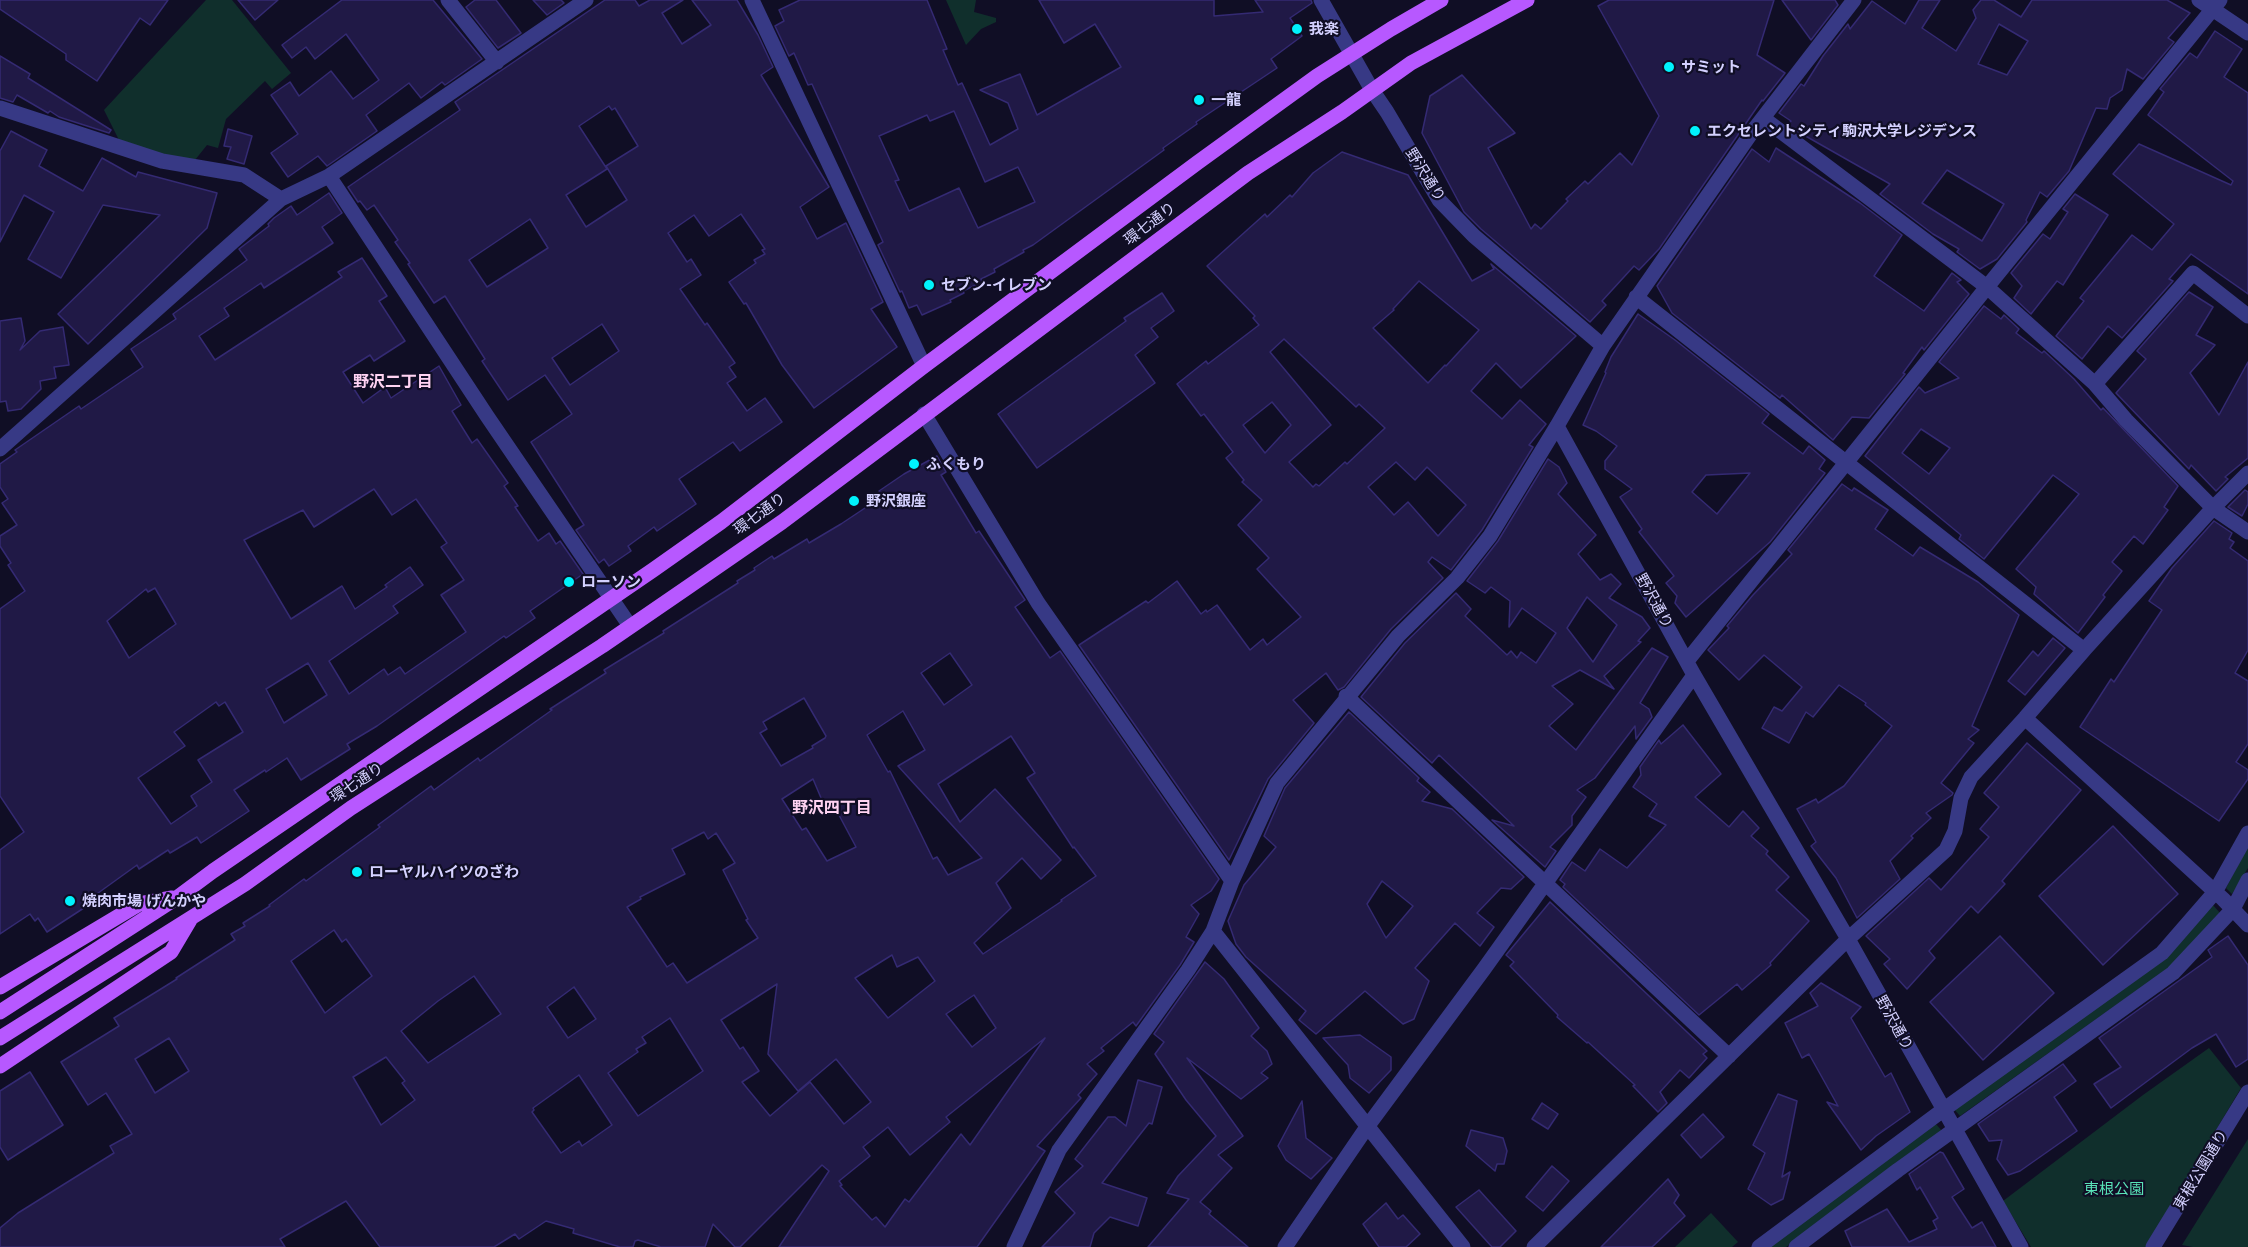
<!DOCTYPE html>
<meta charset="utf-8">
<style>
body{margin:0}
canvas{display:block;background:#100e25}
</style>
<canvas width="2248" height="1247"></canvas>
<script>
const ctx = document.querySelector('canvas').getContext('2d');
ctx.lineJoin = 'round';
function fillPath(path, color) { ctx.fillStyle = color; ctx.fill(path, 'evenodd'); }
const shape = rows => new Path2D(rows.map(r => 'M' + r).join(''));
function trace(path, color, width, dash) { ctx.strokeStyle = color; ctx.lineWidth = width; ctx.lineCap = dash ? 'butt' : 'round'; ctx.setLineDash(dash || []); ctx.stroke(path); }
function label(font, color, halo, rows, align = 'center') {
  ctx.font = font + ' Quicksand,"Noto Sans JP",sans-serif'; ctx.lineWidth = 4.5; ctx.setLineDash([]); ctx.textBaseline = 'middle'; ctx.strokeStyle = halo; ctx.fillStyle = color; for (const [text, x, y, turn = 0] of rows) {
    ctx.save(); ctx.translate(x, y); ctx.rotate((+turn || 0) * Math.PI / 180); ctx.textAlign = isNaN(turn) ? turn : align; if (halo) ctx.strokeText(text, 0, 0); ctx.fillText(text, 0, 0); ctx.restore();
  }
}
fillPath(shape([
 [206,0,232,0,291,73,272,89,265,81,226,119,218,148,207,145,195,160,167,156,119,140,104,110],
 [946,0,976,0,974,12,996,18,996,22,981,29,966,45],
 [2248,846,2248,868,2232,894,2226,888],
 [2212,904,2220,913,2175,963,1960,1116,1954,1109],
 [2209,1048,2241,1088,2146,1247,2031,1247,2003,1201,2143,1095],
 [1935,1123,1942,1131,1842,1207,1786,1247,1770,1247],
 [2248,1139,2248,1247,2193,1247,2182,1245],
 [1711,1213,1738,1242,1732,1247,1675,1247]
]), '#102f2c');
const building = shape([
 [0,0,168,0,150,25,140,18,97,81,66,60,66,54,0,9,0,0],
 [238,0,278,0,255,20,238,0],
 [342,0,433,0,482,59,445,85,442,82,421,98,409,83,366,115,377,131,327,166,318,156,288,177,271,153,298,134,271,95,290,82,299,96,331,71,353,99,379,80,346,34,315,59,306,47,292,58,282,45,342,0],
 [475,0,496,0,521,33,498,48,466,7,475,0],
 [533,0,561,0,564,3,547,15,533,0],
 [605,0,635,0,639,6,650,0,683,0,662,13,682,44,711,25,692,0,737,0,758,35,773,67,761,75,829,187,800,207,817,239,846,223,883,302,871,309,897,347,814,408,782,365,746,303,744,304,729,282,756,263,754,260,765,254,762,250,765,249,741,214,709,236,694,215,668,233,687,262,691,259,701,275,680,289,705,325,707,323,735,363,729,367,736,377,727,383,747,411,765,398,782,422,740,451,733,442,679,479,696,504,657,531,654,527,628,546,631,551,609,566,604,559,599,563,576,530,584,525,531,442,572,414,545,375,508,400,482,361,485,359,445,296,434,303,408,264,410,263,395,242,398,240,374,205,367,210,360,201,358,202,348,187,460,110,455,102,605,0],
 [609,106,612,110,615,108,638,146,606,166,627,200,586,227,566,195,607,169,579,126,609,106],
 [530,219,548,248,487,287,469,260,530,219],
 [602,324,619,351,570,385,552,358,602,324],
 [800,0,927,0,947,49,943,50,958,85,962,83,990,145,1018,129,1008,103,980,90,1020,74,1037,115,1121,67,1095,24,1064,43,1039,0,1214,0,1214,16,1263,12,1255,0,1311,0,1312,3,1290,18,1302,36,1271,59,1277,68,1196,122,1197,124,1163,148,1164,150,1033,245,1023,250,1024,252,994,269,995,272,981,279,982,282,963,291,964,293,950,300,951,302,922,315,917,305,909,308,902,291,900,292,878,245,883,242,816,93,812,84,808,85,794,53,789,56,775,26,784,21,779,10,800,0],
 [954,111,985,182,1018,167,1035,202,978,228,959,188,909,211,895,181,899,180,879,136,927,115,930,121,954,111],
 [1609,0,1774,0,1757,55,1785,73,1763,101,1762,100,1659,249,1639,270,1634,266,1602,301,1606,305,1590,322,1481,229,1464,212,1422,133,1430,96,1462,75,1515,133,1488,148,1531,229,1535,224,1541,229,1568,201,1566,199,1585,181,1588,184,1620,153,1632,165,1659,116,1598,6,1609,0],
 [1782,0,1835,0,1838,5,1811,40,1782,0],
 [1919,0,1940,0,1922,28,1956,51,1976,18,1973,10,1981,0,1994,0,2021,17,2032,0,2167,0,2190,13,2168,38,2174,42,2143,79,2127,69,2122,90,2110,98,2107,109,2096,108,2069,171,2047,197,2040,192,2026,220,2027,222,1997,259,1980,269,1957,252,1959,249,1933,234,1880,194,1890,184,1795,130,1788,125,1791,121,1779,113,1801,84,1804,86,1823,56,1848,24,1850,29,1872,1,1905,24,1919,0],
 [1999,24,2028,41,2007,75,1978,64,1999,24],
 [1947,170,2004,204,1982,241,1922,203,1947,170],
 [2215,31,2242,49,2224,77,2248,93,2248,294,2191,254,2169,279,2173,281,2122,338,2108,326,2082,359,2056,336,2084,301,2080,298,2132,235,2152,250,2174,224,2113,174,2139,144,2231,185,2233,181,2148,115,2164,92,2160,89,2190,53,2197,58,2215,31],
 [0,56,30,74,28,78,111,130,109,133,59,117,50,111,48,113,17,95,13,102,0,98,0,56],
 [228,129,252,136,244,164,227,159,231,147,224,146,228,129],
 [11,131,47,150,39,166,83,191,102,158,136,177,138,172,217,193,207,228,88,344,58,314,160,215,103,205,61,278,28,259,54,212,24,195,0,242,0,151,11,131],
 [1776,148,1860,203,1902,235,1874,276,1924,311,1952,273,1961,280,1957,282,1969,294,1924,350,1922,347,1903,373,1905,374,1869,418,1852,417,1833,440,1782,395,1780,398,1672,313,1657,286,1752,149,1769,162,1776,148],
 [1342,152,1408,175,1472,281,1494,269,1491,264,1576,336,1521,388,1496,363,1471,391,1502,419,1520,400,1546,424,1529,445,1533,447,1482,530,1451,570,1432,557,1428,562,1443,578,1391,629,1344,687,1338,690,1326,673,1293,700,1314,723,1268,779,1229,860,1079,645,1146,601,1148,603,1177,581,1201,614,1206,610,1207,612,1217,605,1250,650,1263,639,1267,645,1301,617,1257,569,1269,558,1238,525,1262,500,1242,482,1244,480,1226,458,1233,452,1204,414,1201,416,1177,384,1206,361,1208,364,1259,325,1253,318,1255,316,1207,266,1265,214,1267,217,1290,195,1292,197,1313,173,1342,152],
 [1419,281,1479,330,1446,366,1445,365,1428,383,1373,328,1394,310,1393,309,1419,281],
 [1284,339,1356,407,1359,404,1385,428,1347,464,1345,462,1319,486,1316,484,1313,487,1289,462,1331,425,1270,352,1284,339],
 [1272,402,1291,425,1265,453,1243,425,1272,402],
 [1396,462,1415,480,1427,467,1466,505,1438,536,1408,502,1394,515,1368,487,1396,462],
 [329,193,342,213,322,227,333,243,264,288,261,283,224,308,229,316,199,336,215,360,342,277,338,272,362,258,387,296,379,301,405,341,374,361,370,355,343,372,363,403,385,387,391,398,439,366,461,405,452,411,472,443,477,439,508,483,504,486,518,506,515,507,538,541,549,533,556,544,560,541,583,574,530,611,535,618,506,638,504,636,377,726,347,744,350,749,301,780,287,758,266,772,265,770,234,790,249,811,201,843,197,837,170,853,168,850,139,869,137,865,87,901,90,904,47,932,38,918,35,921,30,914,0,934,0,850,24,832,0,796,0,609,25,591,8,565,11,563,0,546,0,536,17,525,2,503,8,499,0,487,0,464,17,452,15,450,79,406,81,409,143,367,131,349,176,319,173,314,247,260,239,249,269,226,268,224,274,218,291,206,297,215,329,193],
 [374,489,392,515,416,499,447,543,441,547,464,580,441,595,466,632,405,674,400,667,388,675,384,669,349,694,329,661,398,613,393,606,423,585,410,567,385,585,387,587,355,609,342,586,291,619,244,540,303,510,314,527,374,489],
 [155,588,176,624,129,658,107,621,146,589,148,592,155,588],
 [308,663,327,695,284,723,266,689,308,663],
 [216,702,219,706,225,702,243,732,198,760,212,782,191,796,197,806,171,824,138,778,185,746,174,732,216,702],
 [2075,194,2108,215,2063,285,2057,281,2031,314,2014,298,2022,286,2011,273,2043,234,2050,239,2068,212,2063,209,2075,194],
 [2189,292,2213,307,2196,335,2215,345,2190,373,2219,415,2248,362,2248,458,2225,477,2228,479,2216,491,2191,465,2189,469,2116,393,2146,359,2137,351,2189,292],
 [1162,293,1174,311,1151,328,1158,337,1135,355,1155,383,1037,468,998,414,1126,321,1124,318,1162,293],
 [1984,306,2001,319,2004,315,2019,329,2016,333,2042,353,2044,351,2074,379,2101,410,2103,408,2178,486,2164,507,2168,510,2143,544,2134,536,2112,562,2122,571,2103,595,2105,597,2078,633,2034,594,2036,587,2016,569,2079,494,2053,475,1984,559,1959,539,1961,535,1865,456,1919,387,1925,393,1959,378,1939,362,1984,306],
 [1921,429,1950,448,1929,474,1902,453,1921,429],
 [1638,314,1675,340,1769,414,1762,423,1803,454,1809,446,1825,460,1819,469,1825,473,1770,542,1686,617,1675,603,1677,596,1666,583,1674,576,1639,532,1642,529,1620,497,1632,489,1605,469,1605,461,1617,446,1596,431,1583,425,1606,373,1605,372,1611,357,1638,314],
 [1750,473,1717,514,1692,492,1706,475,1750,473],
 [21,318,25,341,20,350,40,331,63,327,69,365,54,367,56,378,40,381,41,389,21,409,8,411,6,401,0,402,0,321,21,318],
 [937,456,946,472,941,475,976,533,979,531,1025,600,1015,607,1050,658,1060,651,1219,879,1211,891,1191,905,1199,914,1186,937,1194,942,1180,965,1136,1026,1133,1022,1101,1048,1104,1051,1087,1064,1097,1074,1078,1095,1081,1098,1037,1146,1045,1151,977,1247,779,1247,829,1171,822,1165,740,1247,735,1247,713,1224,705,1247,661,1247,638,1240,635,1241,633,1247,620,1247,573,1233,574,1229,546,1221,519,1239,515,1234,494,1247,380,1247,346,1201,280,1239,285,1247,0,1247,0,1228,18,1213,114,1153,110,1146,132,1134,106,1093,88,1105,61,1062,119,1026,114,1018,177,979,176,978,235,940,231,934,245,926,243,923,270,906,269,905,304,879,306,881,380,827,378,825,431,786,434,790,478,758,480,761,552,710,550,709,606,673,604,670,664,633,663,631,738,583,737,581,755,570,754,568,772,556,774,559,807,539,809,543,841,524,883,496,879,491,904,474,937,456],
 [950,653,972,685,944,705,921,673,950,653],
 [804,698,826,736,825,738,812,746,813,748,781,766,760,733,767,729,763,722,804,698],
 [903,711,925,750,898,766,982,858,948,875,937,857,933,859,890,771,888,772,867,735,903,711],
 [1011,736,1035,773,1027,778,1073,848,1074,847,1096,876,1061,900,1062,901,983,954,974,943,1011,908,996,883,1022,858,1041,879,1061,860,995,789,960,822,938,784,1011,736],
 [813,779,824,805,832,802,856,847,827,861,806,828,802,830,782,799,813,779],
 [704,832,708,839,716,833,735,863,723,870,748,919,746,920,758,938,687,983,673,963,667,967,627,907,641,899,640,897,685,874,672,849,704,832],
 [334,930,342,942,346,939,372,976,325,1013,291,961,334,930],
 [892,955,897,967,918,957,935,981,888,1018,855,978,892,955],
 [474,976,501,1014,428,1063,401,1031,438,1001,474,976],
 [777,984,768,1054,798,1091,836,1059,871,1102,844,1124,810,1082,770,1116,742,1082,759,1071,743,1047,740,1049,721,1020,777,984],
 [574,987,596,1019,568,1038,547,1007,574,987],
 [974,995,996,1028,972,1047,946,1014,974,995],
 [670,1018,703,1071,638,1116,608,1073,638,1052,636,1049,646,1043,642,1037,670,1018],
 [169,1038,189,1071,155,1093,135,1059,169,1038],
 [1045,1038,970,1145,961,1134,909,1202,905,1199,885,1227,876,1217,872,1220,840,1186,842,1185,839,1181,870,1156,863,1147,888,1127,910,1155,950,1122,946,1117,1045,1038],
 [386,1057,405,1081,402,1083,415,1100,381,1125,353,1077,386,1057],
 [579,1075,612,1125,582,1146,579,1141,561,1153,532,1112,534,1110,533,1108,579,1075],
 [1548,459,1559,467,1567,483,1558,494,1596,535,1578,554,1600,580,1611,574,1621,584,1609,598,1642,617,1650,628,1638,641,1641,642,1604,676,1614,689,1580,670,1552,686,1573,704,1549,726,1576,750,1652,648,1668,657,1640,703,1649,709,1652,717,1636,739,1635,726,1595,778,1577,790,1586,797,1572,816,1572,825,1550,847,1556,851,1545,867,1492,820,1514,826,1439,755,1432,763,1361,697,1405,643,1456,593,1471,609,1465,616,1507,655,1511,651,1517,658,1521,652,1536,663,1556,633,1522,608,1509,627,1510,601,1491,587,1485,593,1467,581,1498,541,1548,459],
 [1587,597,1617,625,1593,662,1567,628,1587,597],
 [1842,484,1852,491,1854,488,1888,510,1875,529,1913,556,1920,547,1978,582,2019,615,1972,726,1979,730,1968,739,1974,743,1941,783,1953,793,1952,795,1926,813,1931,818,1911,836,1913,838,1890,861,1900,879,1857,918,1836,878,1811,846,1816,842,1797,809,1816,799,1818,803,1844,786,1892,726,1865,705,1866,703,1839,685,1813,717,1806,712,1789,743,1762,728,1774,707,1782,711,1802,687,1764,655,1739,680,1708,650,1729,628,1727,626,1753,595,1792,554,1788,550,1842,484],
 [2245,490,2248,492,2248,504,2242,516,2228,507,2245,490],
 [2214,521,2232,533,2229,539,2234,542,2230,548,2248,561,2248,650,2235,673,2248,681,2248,744,2236,762,2248,770,2248,779,2219,821,2080,727,2111,679,2114,682,2162,610,2149,601,2172,568,2214,521],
 [2053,638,2065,648,2025,695,2008,681,2033,651,2038,656,2053,638],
 [1349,712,1419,778,1417,781,1430,792,1422,801,1452,809,1524,877,1511,889,1501,888,1477,913,1494,927,1480,946,1455,923,1415,968,1429,981,1414,1019,1403,1024,1365,991,1316,1034,1299,1020,1306,1011,1246,957,1236,944,1228,921,1244,885,1276,847,1264,836,1285,788,1349,712],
 [1382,881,1413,906,1386,938,1367,904,1382,881],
 [1683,725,1721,774,1695,797,1729,827,1743,811,1759,828,1751,836,1768,851,1766,854,1789,877,1776,890,1809,921,1770,963,1771,965,1742,990,1737,984,1699,1015,1563,887,1565,884,1560,880,1572,862,1585,871,1600,849,1627,868,1666,825,1649,816,1657,804,1633,787,1641,775,1640,767,1659,740,1661,744,1683,725],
 [2027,743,2081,790,2002,881,2005,884,1978,913,1971,906,1929,951,1935,958,1907,989,1884,964,1890,959,1866,936,1929,878,1941,890,1989,837,1980,829,1999,807,1984,793,2027,743],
 [2113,826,2178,894,2103,965,2039,896,2113,826],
 [1550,902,1707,1051,1703,1054,1707,1058,1689,1078,1680,1070,1660,1092,1667,1103,1658,1112,1633,1086,1635,1085,1588,1042,1587,1043,1557,1017,1558,1015,1510,966,1514,962,1506,955,1550,902],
 [2000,936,2054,993,1983,1060,1930,1002,2000,936],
 [2228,936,2248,965,2248,1059,2236,1067,2216,1034,2192,1048,2111,1108,2094,1084,2121,1067,2099,1038,2212,957,2208,950,2228,936],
 [1205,962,1224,979,1259,1028,1251,1036,1267,1051,1272,1064,1261,1073,1268,1078,1241,1099,1187,1058,1243,1136,1218,1155,1232,1168,1200,1202,1211,1211,1209,1214,1248,1247,1148,1247,1189,1199,1167,1193,1178,1176,1216,1136,1186,1100,1155,1054,1164,1042,1154,1034,1205,962],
 [1821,983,1861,1007,1851,1018,1885,1077,1891,1073,1910,1112,1876,1136,1861,1150,1827,1102,1838,1106,1809,1054,1802,1058,1785,1023,1818,1006,1810,993,1821,983],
 [1360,1035,1391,1057,1391,1070,1369,1093,1350,1078,1348,1065,1323,1038,1360,1035],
 [2063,1064,2076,1081,2054,1097,2077,1131,2020,1171,2008,1175,1997,1159,2002,1140,1989,1141,1978,1124,2063,1064],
 [30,1072,63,1125,8,1160,0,1147,0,1091,30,1072],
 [1138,1080,1162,1087,1152,1124,1149,1123,1102,1183,1147,1198,1138,1226,1110,1217,1094,1233,1090,1247,1042,1247,1075,1213,1055,1192,1083,1166,1075,1159,1108,1117,1115,1117,1126,1126,1138,1080],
 [1778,1094,1797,1101,1782,1177,1790,1172,1783,1199,1771,1205,1748,1189,1765,1153,1753,1145,1778,1094],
 [1302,1101,1306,1138,1332,1158,1311,1179,1286,1160,1278,1146,1302,1101],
 [1542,1103,1558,1114,1548,1129,1532,1119,1542,1103],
 [1703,1114,1724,1137,1701,1158,1681,1135,1703,1114],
 [1471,1130,1503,1138,1507,1151,1504,1164,1497,1164,1495,1171,1466,1146,1471,1130],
 [1940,1152,1943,1153,1964,1189,1952,1197,1972,1228,1982,1222,1996,1247,1852,1247,1845,1231,1887,1209,1909,1242,1937,1229,1933,1221,1938,1218,1920,1187,1917,1190,1909,1174,1940,1152],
 [1552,1166,1569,1181,1543,1211,1526,1197,1552,1166],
 [1668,1179,1679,1195,1674,1203,1685,1216,1652,1247,1601,1247,1668,1179],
 [1479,1190,1516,1231,1500,1247,1492,1247,1456,1207,1479,1190],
 [1386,1203,1398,1219,1403,1215,1420,1234,1406,1247,1379,1247,1363,1224,1386,1203]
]);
fillPath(building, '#201946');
trace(building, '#342a73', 1.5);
trace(shape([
 [448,0,497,62],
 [752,0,924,366],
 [1321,0,1372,90,1387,112,1439,200,1474,236,1603,346],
 [2199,0,2248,33],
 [0,108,162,161,244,175,281,199],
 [1763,118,1987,287,2095,384,2126,420,2213,508,2248,532],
 [329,176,487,416,630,626],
 [1636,297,2084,650],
 [2095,384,2193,273,2248,316],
 [924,414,1038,603,1232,881],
 [1557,426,1694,675,1848,939,2021,1247],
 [0,449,281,199,329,176,586,0],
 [1687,661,1987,287,2220,0],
 [1346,696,1729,1056],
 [2025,718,2223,899,2248,925],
 [1213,931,1463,1247],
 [1014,1247,1059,1150,1188,970,1213,931,1232,881,1277,783,1398,636,1457,578,1490,536,1557,426,1603,346,1752,132,1854,0],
 [1285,1247,1367,1127,1484,969,1694,675],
 [1534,1247,1848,939,1946,850,1955,831,1961,798,1971,777,2025,718,2084,650,2213,508,2248,473],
 [1759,1247,1943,1110,2162,953,2215,892,2248,833],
 [1796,1247,1898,1170,2173,973,2233,909,2248,880],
 [2153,1247,2248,1092]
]), '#373985', 15);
trace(shape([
 [0,987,139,904,172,898],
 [0,1012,178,897,213,871,653,570,721,522,924,366,1197,163,1317,76,1391,29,1441,0],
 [0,1038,245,884,351,808,602,646,688,587,782,522,1248,173,1342,112,1411,63,1527,0],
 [0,1066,171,952,190,920]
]), '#b758ff', 15);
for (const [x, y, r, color] of [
 [1297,29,6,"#00f2fc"],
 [1669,67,6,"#00f2fc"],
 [1199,100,6,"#00f2fc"],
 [1695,131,6,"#00f2fc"],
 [929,285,6,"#00f2fc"],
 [914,464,6,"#00f2fc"],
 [854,501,6,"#00f2fc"],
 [569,582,6,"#00f2fc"],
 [357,872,6,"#00f2fc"],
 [70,901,6,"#00f2fc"]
]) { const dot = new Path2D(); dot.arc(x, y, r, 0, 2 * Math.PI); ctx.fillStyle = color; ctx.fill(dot); trace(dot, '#100e25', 2); }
label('bold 15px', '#d4d1ff', '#100e25', [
 ["我楽",1309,29],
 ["サミット",1681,67],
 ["一龍",1211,100],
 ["エクセレントシティ駒沢大学レジデンス",1707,131],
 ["セブン-イレブン",941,285],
 ["ふくもり",926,464],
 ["野沢銀座",866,501],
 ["ローソン",581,582],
 ["ローヤルハイツのざわ",369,872],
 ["焼肉市場 げんかや",82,901]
], 'left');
label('15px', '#d4d1ff', '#100e25', [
 ["野沢通り",1425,175,58],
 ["環七通り",1150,224,-37],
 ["環七通り",760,514,-36],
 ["野沢通り",1654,601,61],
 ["環七通り",357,783,-33],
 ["野沢通り",1894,1023,61],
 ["東根公園通り",2201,1170,-59]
]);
label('15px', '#59e3b8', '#100e25', [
 ["東根公園",2114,1189]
]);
label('bold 16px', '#ffd3f2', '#100e25', [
 ["野沢二丁目",393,382],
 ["野沢四丁目",832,808]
]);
</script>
